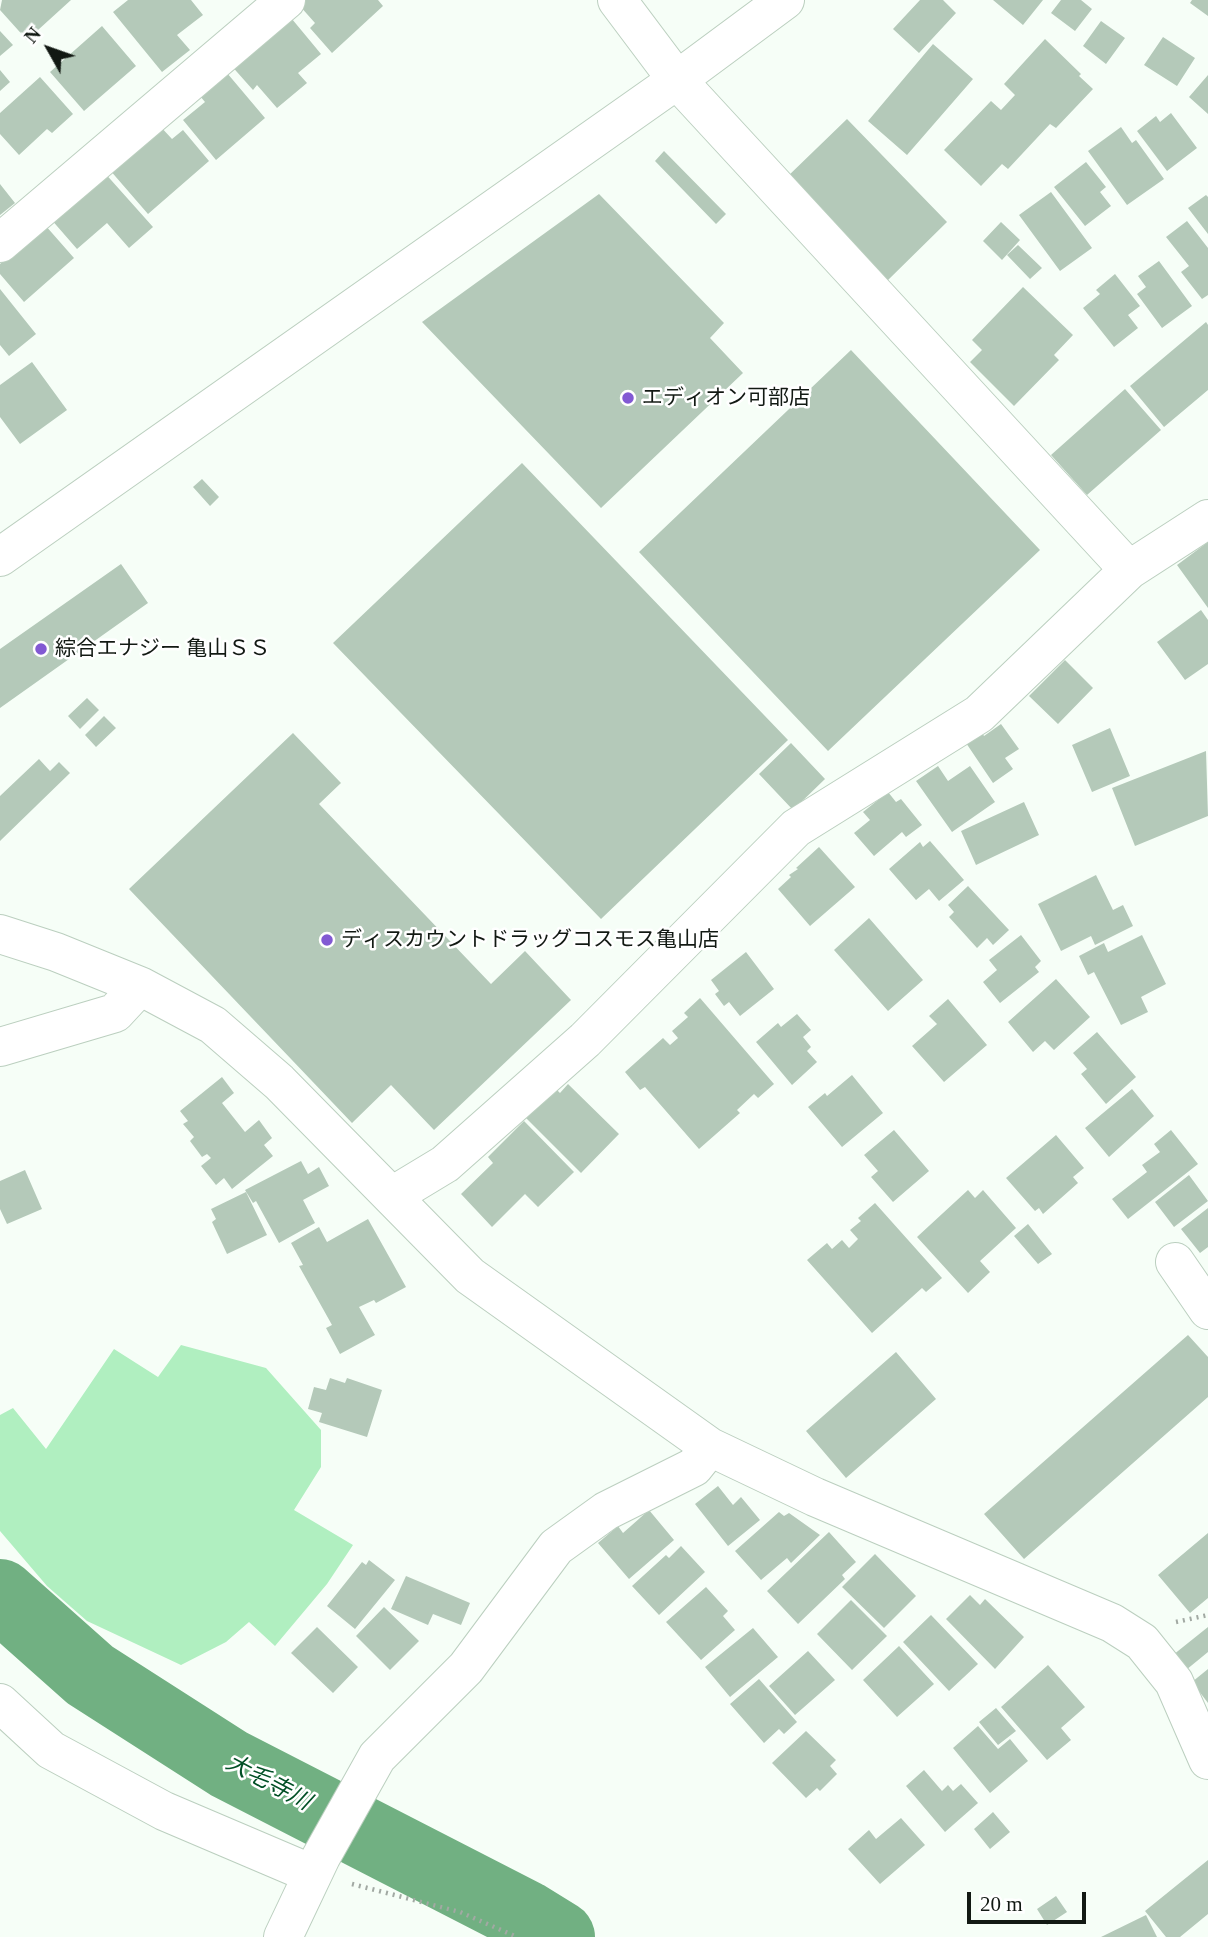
<!DOCTYPE html>
<meta charset="utf-8">
<style>
body{margin:0}
#map{position:relative;width:1208px;height:1937px;overflow:hidden;background:#f6fef7;font-family:"Times New Roman",serif}
canvas{display:block}
.north{position:absolute;left:14px;top:14px;width:70px;height:70px;-webkit-text-stroke:5px #fff;paint-order:stroke;rotate:310deg;font-size:19px;font-weight:700;line-height:28px;text-align:center;color:#121913}
.north::after{content:'';display:block;margin:auto;width:24px;height:32px;background:#121913;clip-path:polygon(50% 0,100% 100%,50% 72%,0 100%)}
.scale{position:absolute;left:967px;top:1892px;width:119px;height:32px;box-sizing:border-box;border:4px solid #121913;border-top:0;padding-left:9px;font-size:21px;line-height:24px;white-space:nowrap;color:#121913;-webkit-text-stroke:5px #fff;paint-order:stroke}
</style>
<div id="map">
<canvas width="1208" height="1937"></canvas>
<div class="north">N</div>
<div class="scale">20 m</div>
</div>
<script>
const ctx = document.querySelector('canvas').getContext('2d');
ctx.lineJoin = 'round';
function fillPath(path, color) { ctx.fillStyle = color; ctx.fill(path, 'evenodd'); }
const shape = rows => new Path2D(rows.map(r => 'M' + r).join(''));
function trace(path, color, width, dash) { ctx.strokeStyle = color; ctx.lineWidth = width; ctx.lineCap = dash ? 'butt' : 'round'; ctx.setLineDash(dash || []); ctx.stroke(path); }
function label(font, color, halo, rows, align = 'center') {
  ctx.font = font + ' "Times New Roman","Noto Sans JP",serif'; ctx.lineWidth = 5; ctx.setLineDash([]); ctx.textBaseline = 'middle'; ctx.strokeStyle = halo; ctx.fillStyle = color; for (const [text, x, y, turn = 0] of rows) {
    ctx.save(); ctx.translate(x, y); ctx.rotate((+turn || 0) * Math.PI / 180); ctx.textAlign = isNaN(turn) ? turn : align; if (halo) ctx.strokeText(text, 0, 0); ctx.fillText(text, 0, 0); ctx.restore();
  }
}
fillPath(shape([
 [181,1345,266,1368,321,1430,321,1467,294,1510,353,1545,327,1584,275,1646,249,1622,226,1642,181,1665,87,1621,47,1586,0,1531,0,1415,13,1408,46,1449,114,1349,158,1377]
]), '#b0efc0');
trace(shape([
 [0,1595,90,1675,229,1764,525,1916,559,1937]
]), '#71b082', 72);
fillPath(shape([
 [2,0,71,0,27,40,0,10],
 [128,0,191,0,203,15,177,35,190,50,162,72,113,12],
 [305,0,378,0,383,6,332,53,310,28,315,23,299,5],
 [920,0,943,0,956,13,919,53,893,29],
 [993,0,1043,0,1023,25],
 [1061,0,1081,0,1092,9,1075,31,1051,13],
 [1192,0,1208,0,1208,16,1190,3],
 [287,13,321,54,298,73,307,83,277,108,257,85,253,90,229,63],
 [1101,21,1125,38,1106,64,1083,46],
 [102,26,136,66,84,111,50,72],
 [0,31,13,45,0,56],
 [1163,37,1195,58,1177,86,1144,65],
 [1045,39,1081,74,1079,76,1093,89,1056,128,1050,124,1008,169,1002,164,981,186,944,150,991,101,1001,110,1015,95,1004,84],
 [933,44,973,79,907,155,868,121],
 [0,70,10,82,0,91],
 [227,73,265,118,216,160,183,120,205,102,200,96],
 [1208,75,1208,114,1189,97],
 [40,77,73,114,52,133,47,129,19,155,0,134,0,113],
 [1171,113,1197,148,1167,171,1137,131,1156,116,1160,122],
 [847,119,947,222,886,282,786,178],
 [159,125,172,139,183,130,209,161,148,214,109,169],
 [1121,127,1132,143,1136,140,1164,179,1127,205,1088,151],
 [664,151,726,214,716,224,655,161],
 [1086,162,1106,187,1100,192,1111,206,1085,226,1054,187],
 [103,171,153,227,129,248,107,223,77,249,50,218],
 [0,184,15,203,0,215],
 [1051,192,1092,248,1060,271,1019,215],
 [599,194,724,323,710,338,743,373,601,508,422,322],
 [1206,195,1208,197,1208,234,1188,208],
 [1187,221,1208,248,1208,295,1202,299,1181,272,1189,266,1166,237],
 [1001,222,1020,240,1002,260,983,241],
 [45,225,74,258,24,302,0,274,0,264],
 [1018,245,1042,268,1030,279,1007,255],
 [1159,261,1192,306,1162,328,1137,294,1146,287,1138,276],
 [1115,274,1140,306,1128,315,1138,328,1114,347,1083,308,1100,294,1096,290],
 [1023,287,1073,335,1054,355,1059,360,1014,406,970,362,982,350,972,340],
 [0,289,36,334,9,356,0,345],
 [1206,322,1208,325,1208,390,1164,427,1130,386],
 [851,350,1040,550,828,751,639,552],
 [32,362,67,410,20,444,0,417,0,385],
 [1125,389,1161,430,1087,495,1051,455],
 [522,463,788,740,601,919,333,643],
 [202,479,219,497,210,506,193,487],
 [1208,542,1208,608,1177,565],
 [121,564,148,603,0,708,0,649],
 [1201,610,1208,620,1208,664,1185,680,1157,642],
 [1065,660,1093,688,1058,724,1029,696],
 [87,698,99,710,80,729,68,716],
 [104,716,116,728,96,747,85,735],
 [1001,724,1019,749,1005,758,1013,769,993,783,964,740,980,729,984,736],
 [1110,728,1130,776,1092,792,1072,745],
 [293,733,341,783,319,804,491,984,525,951,571,1000,434,1130,391,1085,352,1123,129,889],
 [791,743,825,779,793,810,759,774],
 [1206,751,1208,816,1135,846,1112,788],
 [39,759,50,771,59,762,70,773,0,841,0,796],
 [938,766,948,781,970,766,995,802,952,832,916,781],
 [888,792,896,802,901,799,922,825,906,837,902,832,874,856,854,833,870,820,863,812],
 [1024,802,1039,835,976,865,961,831],
 [930,841,964,880,939,901,929,889,916,900,889,869,920,842,923,847],
 [819,847,855,887,810,926,778,889,791,877,789,875,798,869,796,868],
 [1096,875,1113,910,1123,905,1133,926,1095,945,1091,936,1061,951,1038,904],
 [968,886,1009,930,993,945,987,938,977,948,949,917,954,912,948,905],
 [869,918,923,980,888,1011,834,950],
 [1021,935,1041,961,1035,967,1039,972,1000,1003,983,982,997,970,989,960],
 [1142,935,1166,984,1141,997,1148,1012,1121,1025,1094,972,1088,975,1079,956,1104,943,1108,952],
 [746,952,774,989,740,1016,729,1002,724,1006,715,994,719,991,711,980],
 [1056,979,1090,1017,1054,1050,1045,1041,1033,1052,1008,1022],
 [700,998,774,1084,758,1098,754,1094,737,1110,740,1113,699,1149,645,1087,640,1090,625,1072,663,1038,670,1045,678,1038,672,1031,688,1017,684,1013],
 [948,999,987,1045,944,1082,912,1046,937,1024,929,1016],
 [797,1014,811,1030,803,1037,811,1047,807,1051,817,1062,792,1085,756,1042,778,1023,781,1027],
 [1097,1032,1136,1077,1106,1104,1081,1074,1087,1069,1073,1053],
 [852,1075,883,1113,842,1147,808,1107,825,1093,827,1096],
 [222,1077,234,1093,222,1103,245,1132,259,1120,272,1138,264,1145,273,1156,232,1189,224,1178,216,1185,201,1166,211,1158,207,1154,202,1157,190,1141,194,1137,183,1124,188,1121,180,1111],
 [568,1084,619,1134,581,1173,526,1118,555,1088,560,1093],
 [1132,1089,1154,1116,1109,1157,1085,1128],
 [524,1121,574,1172,538,1207,525,1194,492,1227,461,1194,493,1163,488,1157],
 [894,1130,929,1171,893,1202,871,1177,878,1171,864,1155],
 [1171,1130,1198,1164,1128,1219,1112,1199,1147,1172,1142,1165,1160,1152,1154,1144],
 [1056,1135,1084,1168,1073,1177,1078,1183,1043,1214,1039,1208,1035,1211,1006,1178],
 [301,1161,308,1174,319,1167,329,1186,303,1200,315,1223,279,1243,256,1201,253,1203,245,1190],
 [25,1170,42,1209,7,1224,0,1209,0,1181],
 [1189,1175,1208,1201,1174,1227,1155,1202],
 [968,1190,975,1198,983,1190,1016,1228,980,1261,990,1272,968,1293,917,1237],
 [246,1192,267,1235,227,1254,212,1222,216,1219,211,1209],
 [875,1203,942,1278,926,1292,922,1288,872,1333,807,1260,827,1243,832,1249,842,1240,849,1248,858,1239,850,1230,861,1221,858,1218],
 [1208,1208,1208,1247,1200,1253,1181,1229],
 [368,1219,406,1287,376,1303,374,1300,359,1307,375,1335,340,1354,326,1328,332,1325,299,1266,303,1265,291,1243,319,1227,327,1242],
 [1028,1224,1052,1254,1038,1264,1014,1236],
 [1188,1335,1208,1357,1208,1397,1024,1559,984,1514],
 [896,1352,936,1399,846,1478,806,1431],
 [330,1378,345,1383,347,1378,382,1390,367,1437,319,1422,322,1413,308,1409,314,1387,326,1390],
 [718,1486,733,1505,741,1497,760,1520,728,1546,695,1504],
 [649,1510,674,1540,629,1579,598,1543,618,1526,623,1533],
 [779,1512,784,1516,789,1513,820,1535,791,1563,787,1558,761,1580,735,1551],
 [829,1532,856,1562,842,1575,845,1579,798,1624,767,1591],
 [1208,1533,1208,1598,1190,1613,1158,1575],
 [681,1546,705,1572,659,1615,632,1586,666,1555,669,1558],
 [875,1554,916,1596,884,1628,842,1587],
 [369,1560,395,1580,355,1629,327,1606,362,1562,366,1565],
 [406,1576,470,1603,461,1625,433,1614,428,1625,391,1609],
 [706,1587,728,1611,723,1616,735,1630,701,1660,666,1622],
 [970,1595,980,1605,985,1599,1024,1637,995,1669,946,1619],
 [851,1600,887,1636,852,1670,817,1634],
 [384,1607,419,1641,390,1670,356,1636],
 [931,1615,978,1664,949,1691,903,1642],
 [317,1627,358,1667,333,1693,291,1653],
 [1208,1627,1208,1652,1186,1670,1173,1655],
 [753,1628,778,1657,730,1697,705,1667],
 [899,1646,934,1684,897,1717,863,1680],
 [808,1651,835,1680,795,1715,769,1686],
 [1048,1665,1085,1707,1061,1728,1071,1740,1047,1760,1001,1707],
 [1208,1669,1208,1703,1192,1682],
 [759,1679,797,1722,784,1734,779,1729,764,1743,730,1704],
 [996,1708,1016,1731,998,1745,979,1722],
 [978,1726,998,1749,1010,1739,1028,1761,990,1793,953,1748],
 [806,1731,836,1760,830,1766,837,1774,820,1791,817,1788,806,1798,772,1763],
 [924,1770,942,1791,948,1785,953,1791,961,1784,978,1803,945,1832,906,1786],
 [993,1812,1010,1832,990,1849,974,1829],
 [901,1818,925,1845,880,1884,848,1849,869,1830,876,1839],
 [1208,1860,1208,1914,1180,1937,1166,1937,1145,1911],
 [1056,1896,1067,1912,1047,1925,1037,1909],
 [1146,1915,1157,1937,1101,1937]
]), '#b4c9b9');
const minor = shape([
 [617,0,677,80,1129,570],
 [0,243,286,0],
 [0,557,677,80,785,0],
 [0,934,56,952,140,986,213,1025,279,1082,470,1276,710,1447,815,1497,1112,1623,1142,1642,1174,1682,1208,1760],
 [0,1047,115,1013,140,986],
 [392,1196,445,1164,585,1040,796,828,979,714,1129,570,1208,519],
 [1175,1262,1208,1310],
 [0,1703,51,1750,164,1811,312,1874],
 [283,1937,321,1857,377,1757,466,1668,556,1547,606,1511,694,1467,710,1447]
]);
trace(minor, '#bbcfbf', 40);
trace(shape([
 [1176,1622,1208,1615],
 [352,1884,460,1912,517,1937]
]), '#a2a9a3', 4.5, [2, 5]);
trace(minor, '#fff', 38);
for (const [x, y, r, color] of [
 [628,398,7,"#8259d3"],
 [41,649,7,"#8259d3"],
 [327,940,7,"#8259d3"]
]) { const dot = new Path2D(); dot.arc(x, y, r, 0, 2 * Math.PI); ctx.fillStyle = color; ctx.fill(dot); trace(dot, '#fff', 2.5); }
label('21px', '#121913', '#fff', [
 ["エディオン可部店",642,398],
 ["綜合エナジー 亀山ＳＳ",55,649],
 ["ディスカウントドラッグコスモス亀山店",341,940]
], 'left');
label('italic 23px', '#025026', '#fff', [
 ["大毛寺川",268,1783,28]
]);
</script>
